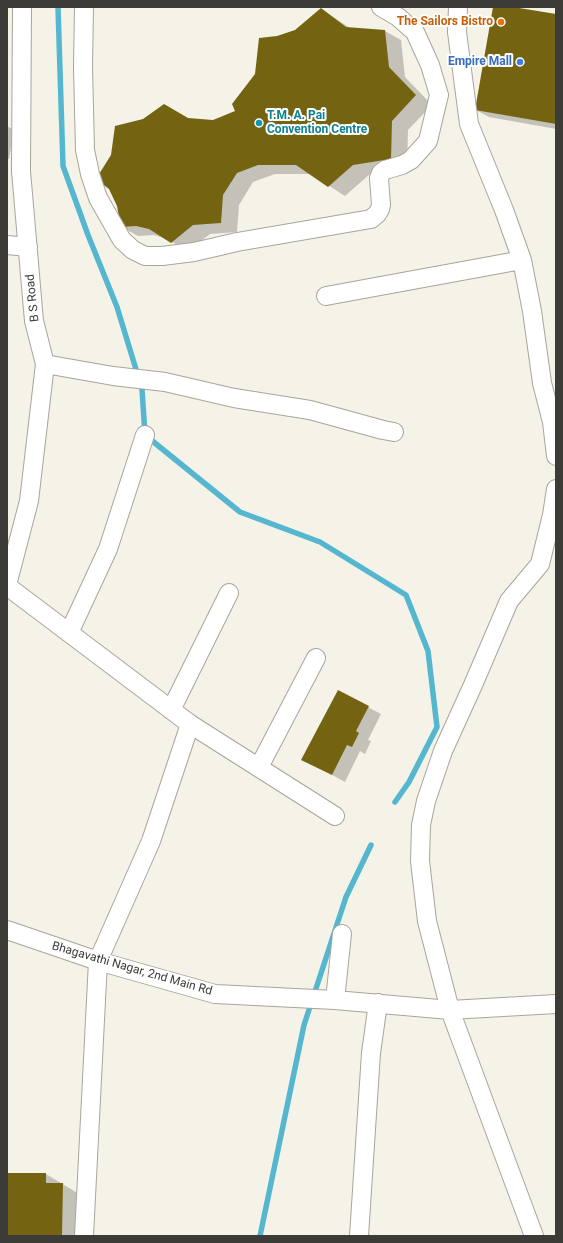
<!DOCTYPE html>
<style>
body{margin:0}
#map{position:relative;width:563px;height:1243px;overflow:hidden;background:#f5f2e7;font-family:Roboto,sans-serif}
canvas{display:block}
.frame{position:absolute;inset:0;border:8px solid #3c3b37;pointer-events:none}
</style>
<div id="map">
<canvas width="563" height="1243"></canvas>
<div class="frame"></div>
</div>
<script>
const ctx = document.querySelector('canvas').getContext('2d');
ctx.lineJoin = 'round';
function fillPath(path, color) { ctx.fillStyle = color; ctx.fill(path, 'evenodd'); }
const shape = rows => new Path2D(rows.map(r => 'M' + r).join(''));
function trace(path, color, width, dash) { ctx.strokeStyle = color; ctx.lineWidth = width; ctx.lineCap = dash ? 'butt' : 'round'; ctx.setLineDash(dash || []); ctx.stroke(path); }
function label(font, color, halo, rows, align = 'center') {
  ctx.font = font + ' Roboto,sans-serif'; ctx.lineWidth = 4; ctx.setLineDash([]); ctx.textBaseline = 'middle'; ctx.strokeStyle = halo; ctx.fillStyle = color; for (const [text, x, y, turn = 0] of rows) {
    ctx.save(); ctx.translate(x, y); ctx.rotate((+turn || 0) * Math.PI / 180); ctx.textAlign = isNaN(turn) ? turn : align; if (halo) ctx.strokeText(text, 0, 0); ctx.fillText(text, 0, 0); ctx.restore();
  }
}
fillPath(shape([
 [494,7,507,7,556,15,556,129,489,117,476,110],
 [321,9,350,28,385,31,401,40,405,77,432,105,408,130,407,168,370,174,345,196,311,174,275,174,253,182,239,205,237,232,210,234,188,251,165,238,153,235,138,236,122,227,189,119,213,121,236,112,277,37,296,31],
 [7,126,14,130,9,159,7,159],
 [338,691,381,714,368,740,371,741,365,754,360,751,345,782,316,766],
 [7,1174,46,1174,79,1194,79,1236,7,1236]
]), '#0003');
trace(shape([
 [58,7,63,166,88,235,117,307,142,389,145,435,240,512,320,542,406,595,428,651,437,727,409,782,395,802],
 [260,1236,304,1025,346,897,371,845]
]), '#55b7cf', 5.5);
fillPath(shape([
 [493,7,513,7,556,14,556,124,475,110],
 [321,8,346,27,385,30,389,67,416,95,392,121,391,159,353,165,328,187,296,165,258,165,237,173,223,195,221,223,193,225,171,243,149,229,136,226,121,227,117,206,109,189,96,179,111,155,115,126,143,119,164,104,188,118,213,120,235,111,232,104,255,74,259,38,277,36,295,30],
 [338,690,369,706,356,731,359,733,352,747,347,745,332,775,301,760],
 [7,1173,46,1173,46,1183,63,1183,62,1236,7,1236]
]), '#746411');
const minor = shape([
 [84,7,83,67,85,150,90,174,98,198,122,240,133,250,145,256,162,256,194,252,237,242,371,219,377,214,380,209,381,205,379,178,381,173,385,170,402,165,411,160,428,141,439,95,430,65,415,32,398,17,381,7],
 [458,7,457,32,469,124,504,210,522,260,532,311,542,383,552,422,556,456],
 [7,245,28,247],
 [326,296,522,260],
 [45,364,113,376,165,382,234,398,310,410,383,430,394,432],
 [7,585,29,501,45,364,34,321,21,171,22,7],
 [7,586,190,724,335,816],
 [69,633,108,549,145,435],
 [171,710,229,593],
 [259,767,316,658],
 [7,930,98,961,215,994,335,1000,450,1010,556,1004],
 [335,1000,342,934],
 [84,1236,98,961,151,841,190,724],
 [359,1236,371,1053,378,1003],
 [534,1236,450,1010,427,921,420,861,421,825,426,801,443,751,473,685,509,601,540,564,552,515,556,489]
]);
trace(minor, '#a8a59b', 20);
trace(minor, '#fff', 18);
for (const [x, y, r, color] of [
 [501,22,4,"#e8710a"],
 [520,62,4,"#3f7fe0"],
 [259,123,4,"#0f9aa8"]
]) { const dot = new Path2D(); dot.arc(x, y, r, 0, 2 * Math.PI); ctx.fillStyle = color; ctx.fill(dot); trace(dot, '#fff', 1.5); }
label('bold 12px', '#c56008', '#fff', [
 ["The Sailors Bistro",493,22]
], 'right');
label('bold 12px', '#366cbe', '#fff', [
 ["Empire Mall",512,62]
], 'right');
label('bold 12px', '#0d838f', '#fff', [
 ["T.M. A. Pai",267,116],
 ["Convention Centre",267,130]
], 'left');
label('12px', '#3c3b37', '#fff', [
 ["B S Road",33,298,-96],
 ["Bhagavathi Nagar, 2nd Main Rd",132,969,16]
]);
</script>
